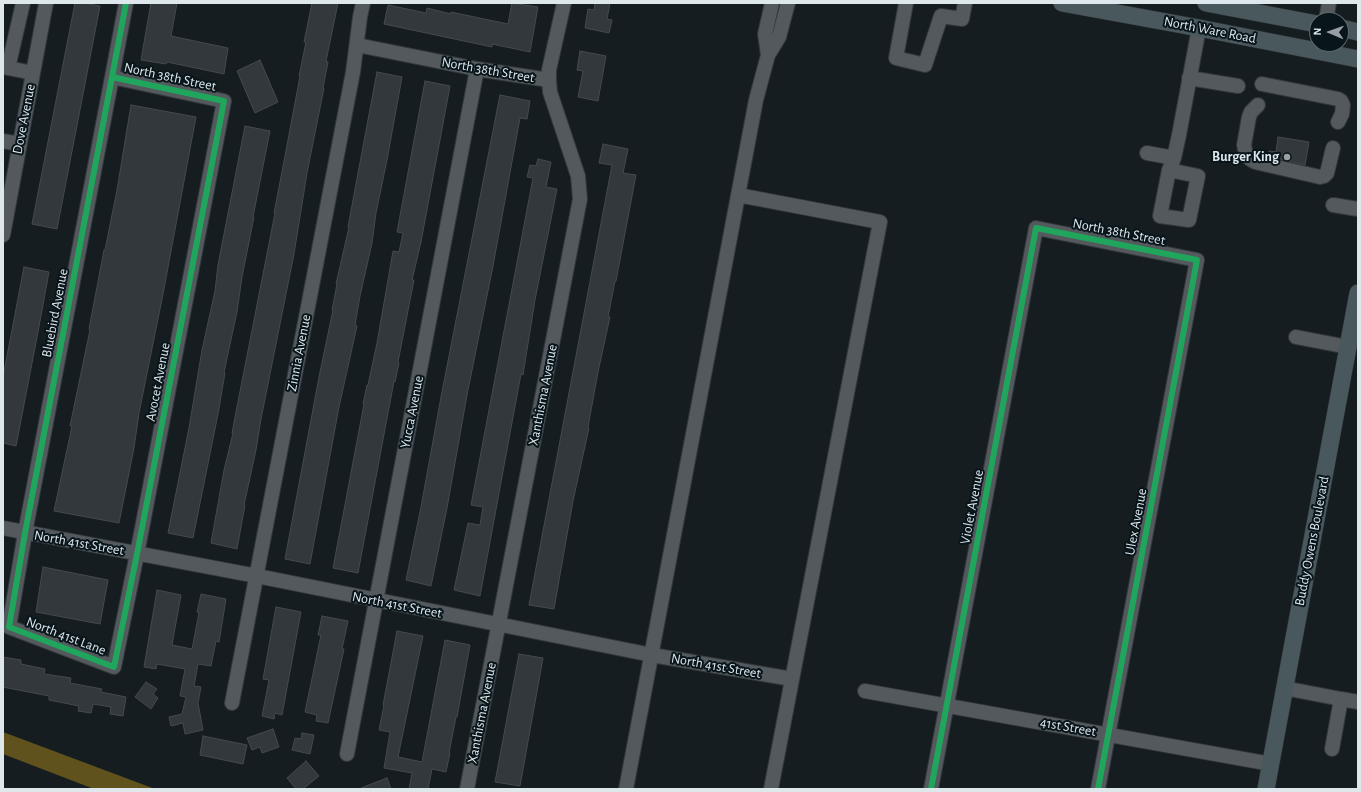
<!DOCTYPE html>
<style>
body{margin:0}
#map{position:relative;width:1361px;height:792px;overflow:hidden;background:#161d20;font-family:"Alegreya Sans",sans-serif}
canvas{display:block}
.frame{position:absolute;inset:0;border:4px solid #dee7eb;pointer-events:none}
.north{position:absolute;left:1309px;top:12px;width:40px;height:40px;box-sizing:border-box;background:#08151b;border:1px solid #5e696e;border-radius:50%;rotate:272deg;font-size:11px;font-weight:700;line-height:16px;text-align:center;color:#dee7eb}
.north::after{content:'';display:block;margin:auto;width:14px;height:18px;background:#98a0a4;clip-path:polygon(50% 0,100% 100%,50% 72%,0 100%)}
</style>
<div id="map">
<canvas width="1361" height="792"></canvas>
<div class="frame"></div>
<div class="north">N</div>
</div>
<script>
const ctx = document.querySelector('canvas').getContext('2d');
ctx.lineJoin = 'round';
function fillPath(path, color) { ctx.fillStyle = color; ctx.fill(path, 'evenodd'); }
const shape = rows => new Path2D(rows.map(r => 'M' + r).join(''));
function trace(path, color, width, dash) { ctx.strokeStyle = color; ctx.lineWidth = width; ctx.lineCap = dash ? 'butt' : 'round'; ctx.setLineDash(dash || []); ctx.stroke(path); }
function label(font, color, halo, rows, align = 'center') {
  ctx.font = font + ' "Alegreya Sans",sans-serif'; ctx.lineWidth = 4; ctx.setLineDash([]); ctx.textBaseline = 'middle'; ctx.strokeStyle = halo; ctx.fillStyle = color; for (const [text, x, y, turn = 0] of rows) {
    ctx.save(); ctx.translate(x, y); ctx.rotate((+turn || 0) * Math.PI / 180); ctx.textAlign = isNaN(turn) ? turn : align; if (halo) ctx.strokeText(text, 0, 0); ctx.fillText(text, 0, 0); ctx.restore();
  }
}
fillPath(shape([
 [3,732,155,789,94,789,3,754]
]), '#60521d');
const building = shape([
 [75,3,84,3,100,6,57,229,32,224,75,3],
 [151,3,177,3,171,36,228,48,224,74,167,62,166,64,141,60,151,3],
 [312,3,338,3,326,61,328,62,323,88,324,88,307,173,294,254,261,419,256,450,244,505,245,505,237,549,211,543,224,470,233,433,232,433,235,417,275,213,274,213,285,156,300,76,299,76,306,42,304,42,312,3],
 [512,3,538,7,530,52,492,44,492,47,384,24,388,5,426,13,427,8,451,14,451,12,508,24,512,3],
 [595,3,610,3,607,19,612,20,609,33,585,28,588,9,594,10,595,3],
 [580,51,606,56,598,101,578,97,583,71,577,70,580,51],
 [260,60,278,102,255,113,237,71,260,60],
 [377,72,402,77,387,160,376,213,372,243,360,296,355,325,357,326,339,407,310,564,285,559,319,377,333,310,332,310,337,284,336,284,349,227,348,227,353,200,377,72],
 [425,81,450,86,421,242,412,280,414,280,398,362,399,363,395,382,394,381,358,573,333,568,364,404,363,404,367,385,368,385,377,343,393,251,399,252,403,233,397,232,425,81],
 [500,95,530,101,527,119,520,118,493,266,467,395,447,508,431,586,406,580,421,507,441,397,500,95],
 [131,105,196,117,163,294,139,413,134,448,119,523,54,511,72,426,70,426,90,330,89,329,104,250,105,250,117,190,131,105],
 [245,126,270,131,253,217,254,217,242,277,237,312,224,372,225,373,218,414,193,538,168,533,189,428,202,350,215,291,218,265,245,126],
 [1278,137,1309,142,1305,165,1268,156,1269,151,1276,152,1278,137],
 [603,144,628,149,623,173,636,175,616,281,615,281,608,317,610,317,598,372,588,427,589,428,573,501,554,609,529,605,612,165,599,163,603,144],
 [538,159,551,162,546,187,557,189,535,300,526,356,523,375,521,374,480,596,454,590,468,523,480,525,483,507,471,505,533,178,527,177,530,165,536,166,538,159],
 [24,267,49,272,38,332,16,446,3,443,3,377,24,267],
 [43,567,108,580,100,624,36,612,43,567],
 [157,590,181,595,172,645,192,649,199,613,197,612,201,594,226,599,219,642,216,641,211,666,198,664,194,686,201,687,198,703,203,730,185,734,183,723,171,726,169,717,182,714,186,697,180,696,185,669,157,664,156,669,144,667,157,590],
 [276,607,301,612,282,715,275,713,274,719,262,716,269,680,263,679,276,607],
 [322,616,348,621,342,649,344,649,328,723,316,721,317,715,305,712,321,635,318,635,322,616],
 [397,631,423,636,398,757,422,762,445,640,470,645,457,717,456,717,449,753,450,753,446,772,432,769,428,789,409,789,412,773,384,768,390,732,379,730,384,705,383,705,397,631],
 [519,654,543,658,520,786,495,782,519,654],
 [3,657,21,660,21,664,45,669,44,674,71,678,70,683,102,689,101,692,126,697,123,716,110,714,111,707,93,704,91,713,78,711,79,706,49,700,49,696,3,687,3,657],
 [146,682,157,689,153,694,158,698,151,709,135,697,146,682],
 [273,729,279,747,262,753,260,747,252,750,247,738,273,729],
 [302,733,314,735,310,754,292,750,295,738,301,739,302,733],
 [203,736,247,745,243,764,200,755,203,736],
 [306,761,319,776,303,789,296,789,287,778,306,761],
 [387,778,391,789,361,789,361,788,387,778]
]);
fillPath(building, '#32383b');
trace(building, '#444a4d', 1);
const minor = shape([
 [906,3,896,58,925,65,941,16,962,19,965,3],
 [1326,20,1329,3],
 [357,45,477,69,549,80],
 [768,55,765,34,772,3],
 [3,67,33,73],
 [8,68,23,3],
 [112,77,224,101,137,554,114,667,9,627,25,533,112,77,126,3],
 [1189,78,1238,86],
 [1262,84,1338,99,1341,101,1343,105,1342,114,1338,122],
 [1258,105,1251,112,1249,117,1244,145,1246,154,1250,159,1255,162,1320,177,1324,176,1327,173,1333,148],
 [3,141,20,144],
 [1147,153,1174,158],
 [1169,170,1198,176,1189,220,1160,216,1169,170,1174,158,1179,135,1199,28],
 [738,195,880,222,771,789],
 [1333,205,1358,209],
 [3,235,46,3],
 [1296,337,1348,347],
 [3,528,257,576,652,655,792,679],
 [1284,688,1341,699,1332,749],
 [865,691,1271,764],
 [1341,699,1358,702],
 [232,703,353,72,360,17,363,3],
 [347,754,477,69],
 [467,789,580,199,578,176,550,92,549,80,549,70,564,3],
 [626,789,756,100,768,55,779,37,788,3],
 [931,789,1036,228,1197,260,1098,789]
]);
const major = shape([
 [1062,3,1199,28,1358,59],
 [1206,3,1317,24],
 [1341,28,1358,32],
 [1266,789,1358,293]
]);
trace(minor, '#33383b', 16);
trace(major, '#33383b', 18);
trace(minor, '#53595c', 14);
trace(major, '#49585d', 17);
trace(shape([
 [112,77,224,101,137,554,114,667,9,627,25,533,112,77,126,3],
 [931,789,1036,228,1197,260,1098,789]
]), '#20a55d', 6);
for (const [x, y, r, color] of [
 [1287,157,4,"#98a0a4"]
]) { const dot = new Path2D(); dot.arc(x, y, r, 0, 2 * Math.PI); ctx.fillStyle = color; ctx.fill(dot); trace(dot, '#08151b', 1.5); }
label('14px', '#dee7eb', '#08151b', [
 ["North Ware Road",1210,30,11],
 ["North 38th Street",488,70,10],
 ["North 38th Street",170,77,12],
 ["Dove Avenue",24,119,-79],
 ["North 38th Street",1119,232,11],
 ["Bluebird Avenue",55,313,-79],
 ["Zinnia Avenue",299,353,-79],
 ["Avocet Avenue",158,382,-79],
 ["Xanthisma Avenue",543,395,-79],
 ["Yucca Avenue",412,412,-79],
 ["Violet Avenue",972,507,-79],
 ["Ulex Avenue",1136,522,-79],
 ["Buddy Owens Boulevard",1312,541,-79],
 ["North 41st Street",79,543,10],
 ["North 41st Street",397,605,11],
 ["North 41st Lane",66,636,21],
 ["North 41st Street",716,666,10],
 ["Xanthisma Avenue",482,713,-79],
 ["41st Street",1068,727,10]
]);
label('bold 14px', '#dee7eb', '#08151b', [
 ["Burger King",1279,157]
], 'right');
</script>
